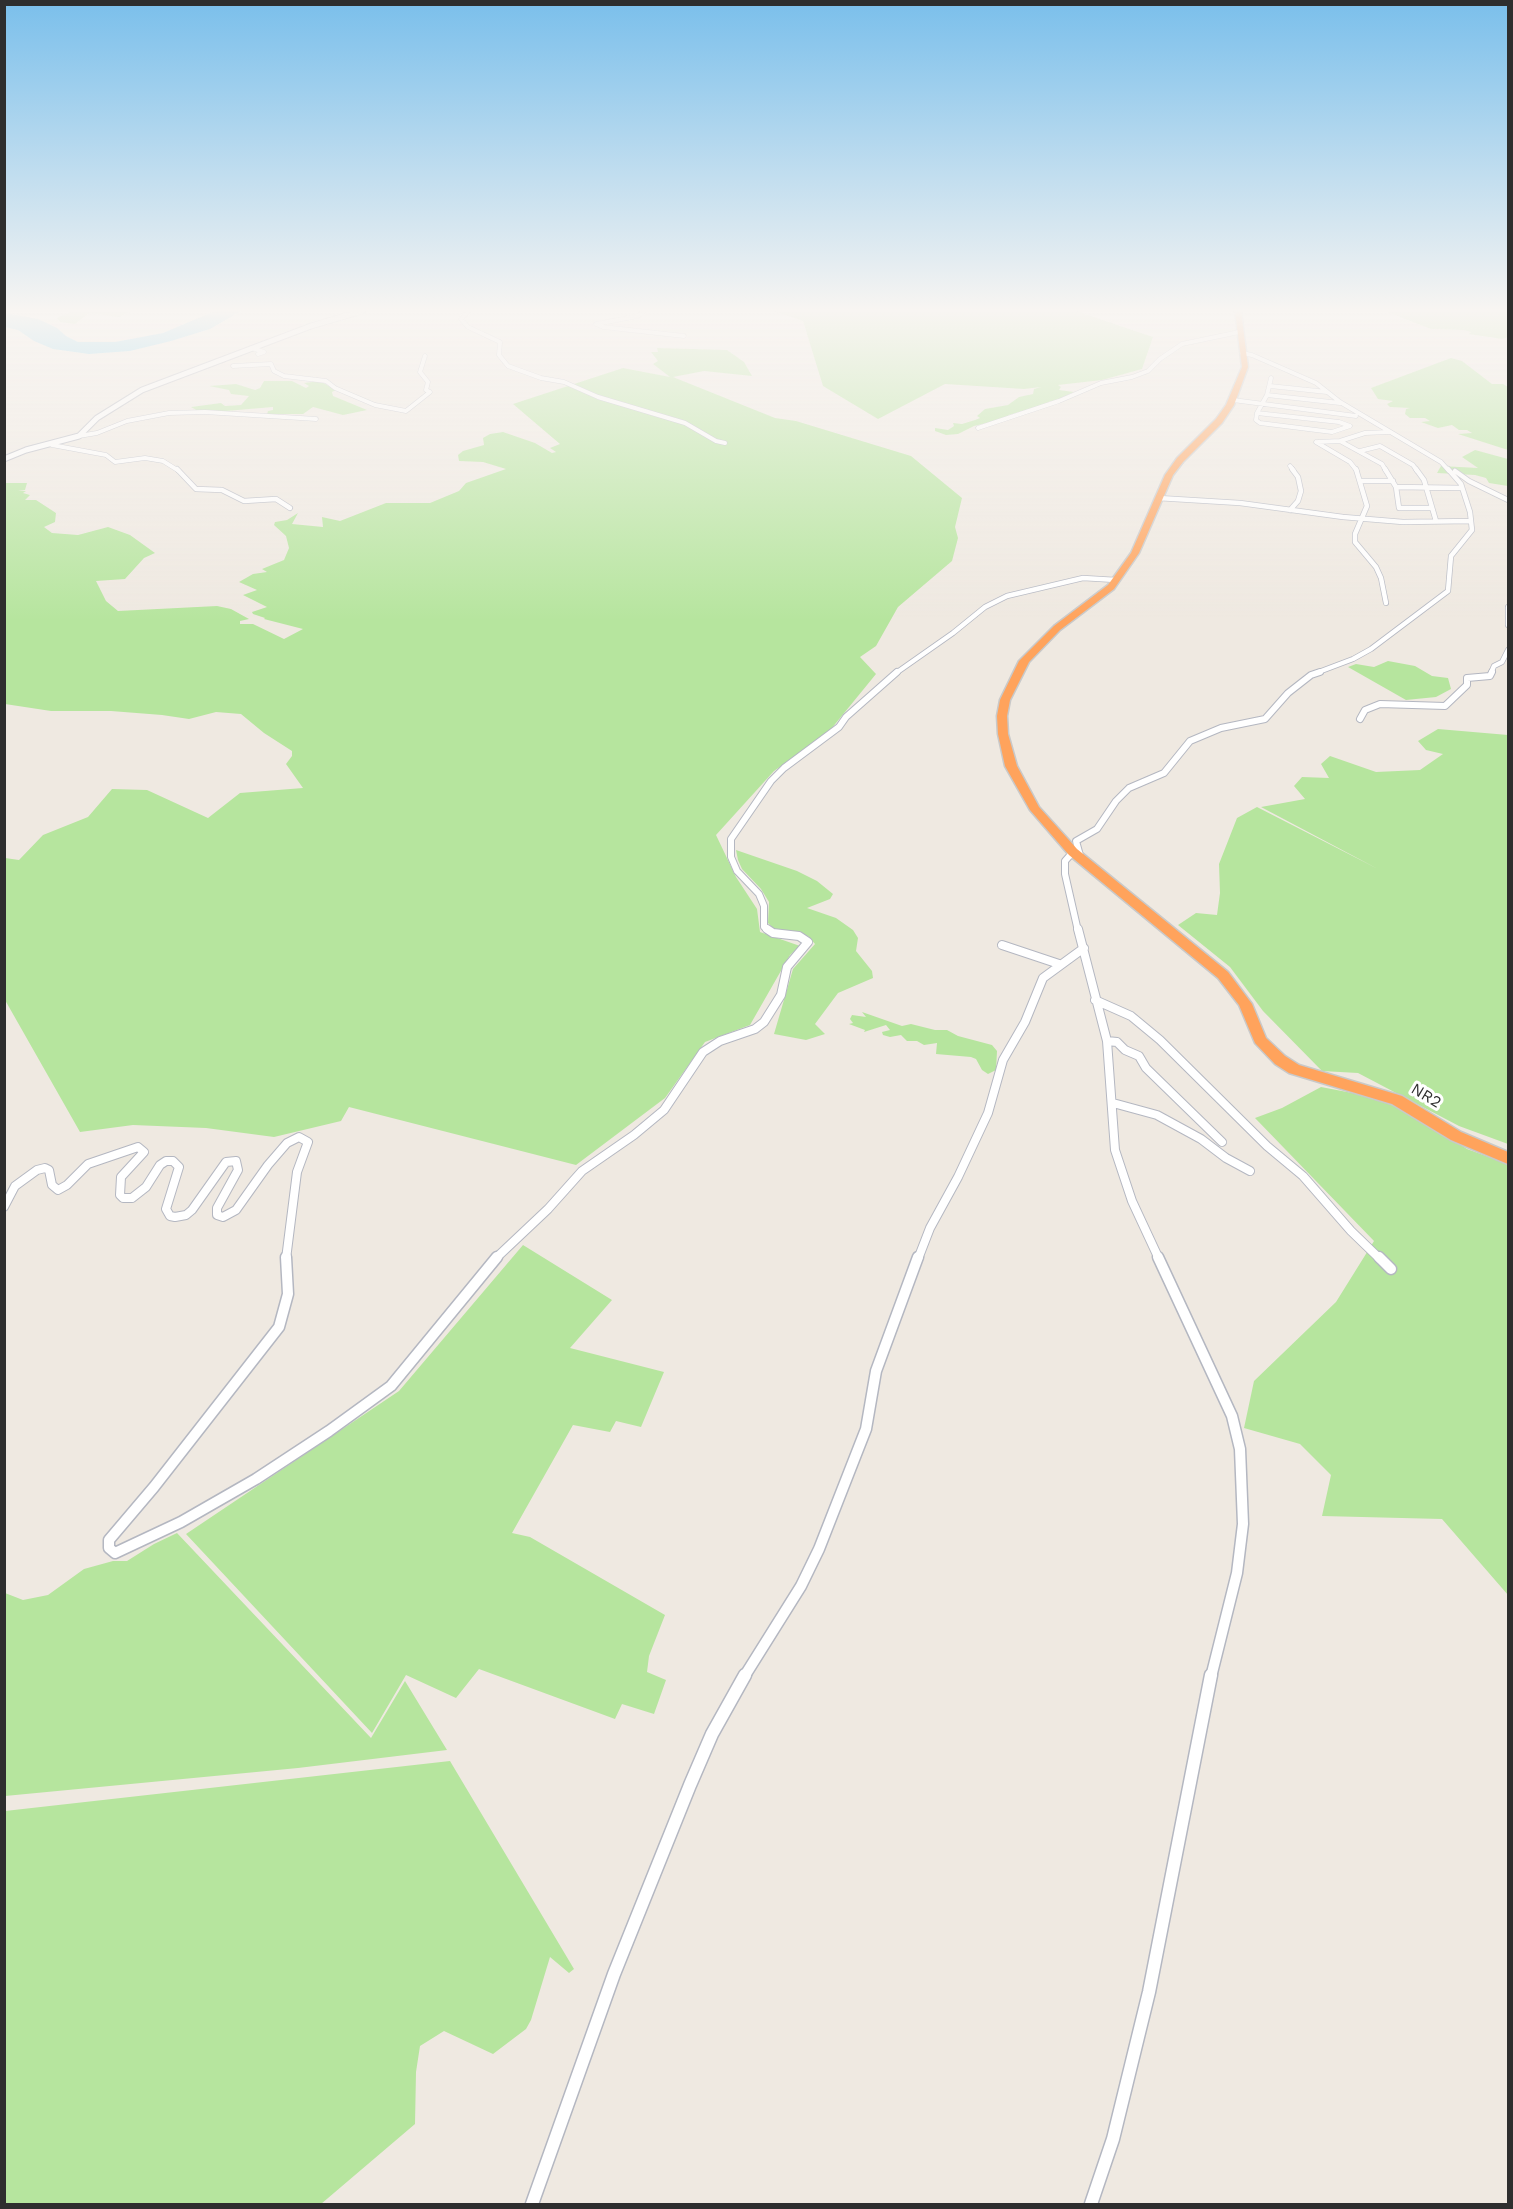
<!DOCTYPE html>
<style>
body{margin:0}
#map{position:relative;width:1513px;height:2209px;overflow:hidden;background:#efe9e1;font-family:"Work Sans",sans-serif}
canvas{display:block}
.frame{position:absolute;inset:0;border:6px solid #2e2e2e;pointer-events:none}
</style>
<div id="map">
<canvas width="1513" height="2209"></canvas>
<div class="frame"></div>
</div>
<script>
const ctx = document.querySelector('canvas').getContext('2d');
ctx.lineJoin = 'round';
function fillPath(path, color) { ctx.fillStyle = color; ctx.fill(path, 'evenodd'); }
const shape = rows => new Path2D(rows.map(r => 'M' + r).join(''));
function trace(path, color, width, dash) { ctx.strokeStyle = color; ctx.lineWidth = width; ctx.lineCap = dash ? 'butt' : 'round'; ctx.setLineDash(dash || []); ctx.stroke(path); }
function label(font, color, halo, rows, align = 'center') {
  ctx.font = font + ' "Work Sans",sans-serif'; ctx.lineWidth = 6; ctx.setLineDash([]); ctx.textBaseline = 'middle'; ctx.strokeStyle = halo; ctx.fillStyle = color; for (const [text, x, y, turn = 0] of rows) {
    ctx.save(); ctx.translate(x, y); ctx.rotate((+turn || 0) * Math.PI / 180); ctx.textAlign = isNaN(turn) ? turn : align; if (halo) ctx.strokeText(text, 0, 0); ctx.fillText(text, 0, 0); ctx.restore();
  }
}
fillPath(shape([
 [73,311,132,311,119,317,89,313,75,324,60,322,57,318],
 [774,311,1076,311,1153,337,1142,369,1102,380,1058,385,1061,387,1059,390,1074,392,1053,402,1049,401,1051,403,1009,415,1004,419,974,426,958,434,946,435,935,431,935,428,948,430,954,426,953,423,962,424,975,420,980,418,977,416,985,409,1008,405,1019,397,1033,394,1034,389,1041,387,1024,389,945,384,878,419,823,386,803,321],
 [1385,311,1508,311,1508,337,1502,339,1469,334,1471,332,1463,330,1431,329],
 [657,348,727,350,744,362,752,376,704,371,673,377,775,418,796,421,911,456,962,498,955,527,958,538,952,561,898,607,876,646,860,657,876,674,827,734,774,771,716,835,736,877,757,909,760,932,800,946,790,955,750,1025,705,1042,665,1098,576,1165,349,1107,341,1121,274,1137,206,1128,133,1125,80,1132,5,1000,5,858,19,860,43,835,88,817,112,789,147,790,208,818,240,793,303,788,286,764,292,756,292,751,264,733,241,714,216,712,189,719,162,715,111,711,51,711,5,704,4,483,27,483,25,490,18,491,26,491,23,493,30,495,25,500,36,500,56,513,55,522,44,527,52,533,78,535,108,527,130,535,155,553,144,558,125,579,96,581,106,601,118,611,217,606,231,609,249,619,240,621,240,624,253,624,284,639,303,629,264,619,265,618,253,614,252,612,267,607,243,595,257,590,239,582,253,574,267,572,262,569,284,560,289,548,286,536,274,525,275,522,287,520,298,513,292,524,323,527,322,517,340,521,386,503,430,503,459,491,466,483,506,469,483,462,459,461,458,455,463,451,484,445,483,438,490,434,503,432,535,443,552,453,556,452,550,448,560,444,513,404,623,368,670,377,653,364,658,361,651,352,658,352],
 [1451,358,1462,361,1492,384,1503,384,1508,387,1508,450,1458,434,1472,433,1467,430,1459,430,1452,425,1438,428,1421,422,1430,421,1425,418,1410,418,1405,414,1406,409,1410,408,1390,407,1387,404,1393,401,1378,399,1371,388],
 [264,381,292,381,306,388,309,386,304,383,320,381,336,390,332,392,333,396,367,410,343,415,313,407,303,414,267,414,268,411,273,410,273,407,226,411,198,411,191,407,221,403,225,406,241,405,249,396,231,394,229,390,209,386,236,384,255,390,260,388],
 [1475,450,1508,459,1508,486,1489,483,1486,478,1475,475,1437,473,1441,466,1478,468,1462,457],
 [1388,661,1415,666,1432,676,1448,678,1451,689,1436,697,1406,700,1348,667,1356,664,1374,667],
 [1438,729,1508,735,1508,1144,1459,1126,1358,1073,1322,1071,1263,1011,1230,967,1178,925,1196,913,1217,915,1220,893,1219,864,1237,818,1257,807,1378,869,1261,807,1305,799,1294,786,1302,777,1329,778,1321,764,1330,756,1376,772,1420,770,1443,754,1426,750,1418,741],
 [736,850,797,871,817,881,833,894,830,899,807,908,836,918,853,930,858,938,856,951,872,971,873,978,838,993,815,1024,825,1034,806,1040,774,1034,793,969,815,944,808,936,774,929,768,923,769,902,761,889,742,869,738,860],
 [862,1012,902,1026,911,1024,935,1030,947,1030,958,1036,992,1045,997,1051,996,1070,988,1074,982,1070,976,1059,971,1057,936,1054,937,1043,924,1045,917,1041,907,1041,901,1035,890,1037,883,1035,882,1032,890,1030,886,1025,864,1032,865,1030,849,1024,853,1023,850,1019,852,1015,866,1017],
 [1321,1087,1368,1096,1412,1113,1467,1149,1508,1164,1508,1595,1442,1519,1322,1516,1331,1475,1300,1444,1244,1428,1254,1381,1336,1302,1374,1241,1255,1118,1282,1108],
 [523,1245,612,1300,570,1348,664,1372,641,1427,616,1421,610,1432,573,1425,512,1533,530,1537,665,1615,649,1656,647,1672,666,1680,654,1714,622,1704,615,1719,479,1669,456,1698,406,1675,372,1733,186,1534,399,1391],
 [177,1533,371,1738,405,1681,447,1750,298,1768,5,1796,5,1593,23,1600,48,1595,84,1569,113,1561,127,1561,154,1544],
 [450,1761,574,1969,569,1973,550,1957,531,2020,526,2029,493,2054,444,2031,420,2046,416,2072,415,2124,321,2204,5,2204,5,1811]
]), '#b6e59e');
fillPath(shape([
 [215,311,241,311,210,329,171,341,130,351,89,354,53,349,34,341,18,330,5,327,5,314,11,314,38,319,57,328,66,336,78,342,115,342,163,333]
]), '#75cff0');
const streetFar5 = shape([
 [469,311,461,319,468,327,500,342,499,355,508,366,541,378,564,382,598,397,685,423,716,441,725,443],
 [644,311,638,316,596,324,603,327,684,336],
 [252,348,264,352,258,354],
 [1242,353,1252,355,1316,383,1340,402,1441,462,1449,471],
 [233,366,271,364,274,371,284,376,326,381,335,388,375,405,406,411,430,392,426,390,428,382,420,372,425,356],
 [1270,386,1327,392],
 [1267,395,1340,403],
 [1233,400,1356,416],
 [1257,413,1339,422,1350,426,1332,432,1260,423,1256,420,1257,413],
 [1257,413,1267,395,1271,378],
 [978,428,1059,401,1101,383,1132,377,1148,371,1160,359,1182,344,1239,332],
 [79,436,97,433,127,421,169,413,205,412,316,419],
 [1340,441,1382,464,1386,471],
 [1316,442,1350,462,1357,471],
 [1318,442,1340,441,1365,433,1388,432],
 [52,445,106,455,115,462,145,458,163,461,179,471],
 [1360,451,1380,446,1413,465,1417,471],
 [1290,466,1294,471]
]);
const streetFar4 = shape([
 [177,469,196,489,222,490,244,501,276,499,290,508],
 [1356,469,1367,506,1355,534,1355,542,1376,567,1381,578,1386,603],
 [1385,469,1396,487,1399,508,1431,508],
 [1416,469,1424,480,1436,521],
 [1455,471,1469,481,1508,500],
 [1361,481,1393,481],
 [1396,487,1462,488],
 [1158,498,1240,503,1343,517,1403,522,1471,521],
 [1290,510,1298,501,1301,491,1298,477,1292,469],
 [1508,607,1508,625],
 [896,673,953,633,985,607,1007,596,1083,578,1116,580],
 [1316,673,1353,659,1371,649,1448,591,1451,556,1472,530,1470,512,1461,484,1448,469],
 [1491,673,1494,666,1502,662,1508,650]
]);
const streetFar3 = shape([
 [1360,719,1365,710,1380,704,1445,706,1467,685,1467,678,1490,676,1492,672],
 [1073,852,1065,861,1065,874,1078,931],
 [1081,859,1076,841,1097,829,1116,801,1129,788,1164,773,1190,741,1221,728,1265,719,1288,693,1311,675,1320,672],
 [769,931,764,927,764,906,759,894,737,871,731,857,731,839,771,781,784,768,839,727,846,717,897,672]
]);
const streetFar2 = shape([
 [1078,929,1107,1041,1115,1150,1132,1201,1159,1259],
 [1002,945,1059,964],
 [1095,1000,1131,1016,1160,1040,1267,1146,1303,1176,1351,1231,1380,1259],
 [1107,1041,1117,1042,1125,1050,1139,1056,1146,1068,1222,1142],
 [1113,1103,1157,1115,1201,1139,1226,1158,1250,1171],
 [4,1207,15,1186,37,1170,45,1168,49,1170,52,1185,58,1190,67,1185,88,1164,138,1147,144,1152,121,1177,120,1195,123,1198,132,1198,146,1187,160,1165,166,1161,173,1161,179,1167,166,1209,170,1216,175,1217,186,1215,192,1210,226,1162,236,1161,238,1170,217,1208,217,1215,223,1217,236,1210,268,1165,287,1143,299,1137,308,1142,297,1172,286,1259],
 [495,1259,548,1209,582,1171,634,1135,664,1110,703,1052,720,1041,755,1029,764,1022,781,995,787,967,808,942,799,936,773,933,767,929],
 [918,1259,930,1228,958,1177,988,1113,1003,1060,1025,1022,1043,978,1084,948]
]);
const streetFar1 = shape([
 [286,1257,288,1294,279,1327,154,1487,109,1540,109,1548,115,1553,181,1522,256,1479,329,1431,391,1386,497,1257],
 [1158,1257,1232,1416,1240,1449,1243,1524,1237,1573,1211,1677],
 [1379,1257,1391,1269],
 [744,1677,801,1586,819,1549,866,1429,876,1371,918,1257]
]);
const street = shape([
 [532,2204,614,1974,690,1785,712,1734,745,1675],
 [1091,2204,1113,2139,1149,1992,1211,1675]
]);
const secondary = shape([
 [4,459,26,450,79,436,97,418,142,390,311,326,362,311]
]);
const highway = shape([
 [1235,311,1241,311,1248,367,1234,405,1222,423,1183,462,1173,475,1139,553,1114,589,1060,630,1029,662,1010,700,1007,716,1008,734,1017,766,1039,807,1077,849,1228,972,1252,1004,1266,1038,1285,1056,1299,1065,1402,1096,1461,1132,1508,1152,1508,1164,1451,1140,1392,1104,1289,1073,1275,1064,1255,1043,1239,1005,1218,978,1069,855,1030,810,1005,766,998,734,997,716,1000,700,1019,661,1054,626,1108,585,1131,553,1165,475,1177,458,1216,419,1226,405,1242,367,1235,311]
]);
trace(streetFar5, '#b4b7c1', 5);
trace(streetFar4, '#b4b7c1', 6);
trace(streetFar3, '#b4b7c1', 8);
trace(streetFar2, '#b4b7c1', 10);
trace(streetFar1, '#b4b7c1', 13);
trace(street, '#b4b7c1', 15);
trace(secondary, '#b4b7c1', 7);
trace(highway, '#c9c9c9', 3);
trace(streetFar5, '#fff', 4);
trace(streetFar4, '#fff', 4.5);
trace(streetFar3, '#fff', 6);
trace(streetFar2, '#fff', 8);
trace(streetFar1, '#fff', 10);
trace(street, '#fff', 12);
trace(secondary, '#fff', 5);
fillPath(highway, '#ffa35c');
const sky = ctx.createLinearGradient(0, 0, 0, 621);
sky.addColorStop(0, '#7abfeb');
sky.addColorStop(0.5, '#f8f5f2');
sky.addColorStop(1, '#f8f5f200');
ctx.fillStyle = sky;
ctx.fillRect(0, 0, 1513, 621);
label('16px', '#2e2e2e', '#fff', [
 ["NR2",1426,1096,31]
]);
</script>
